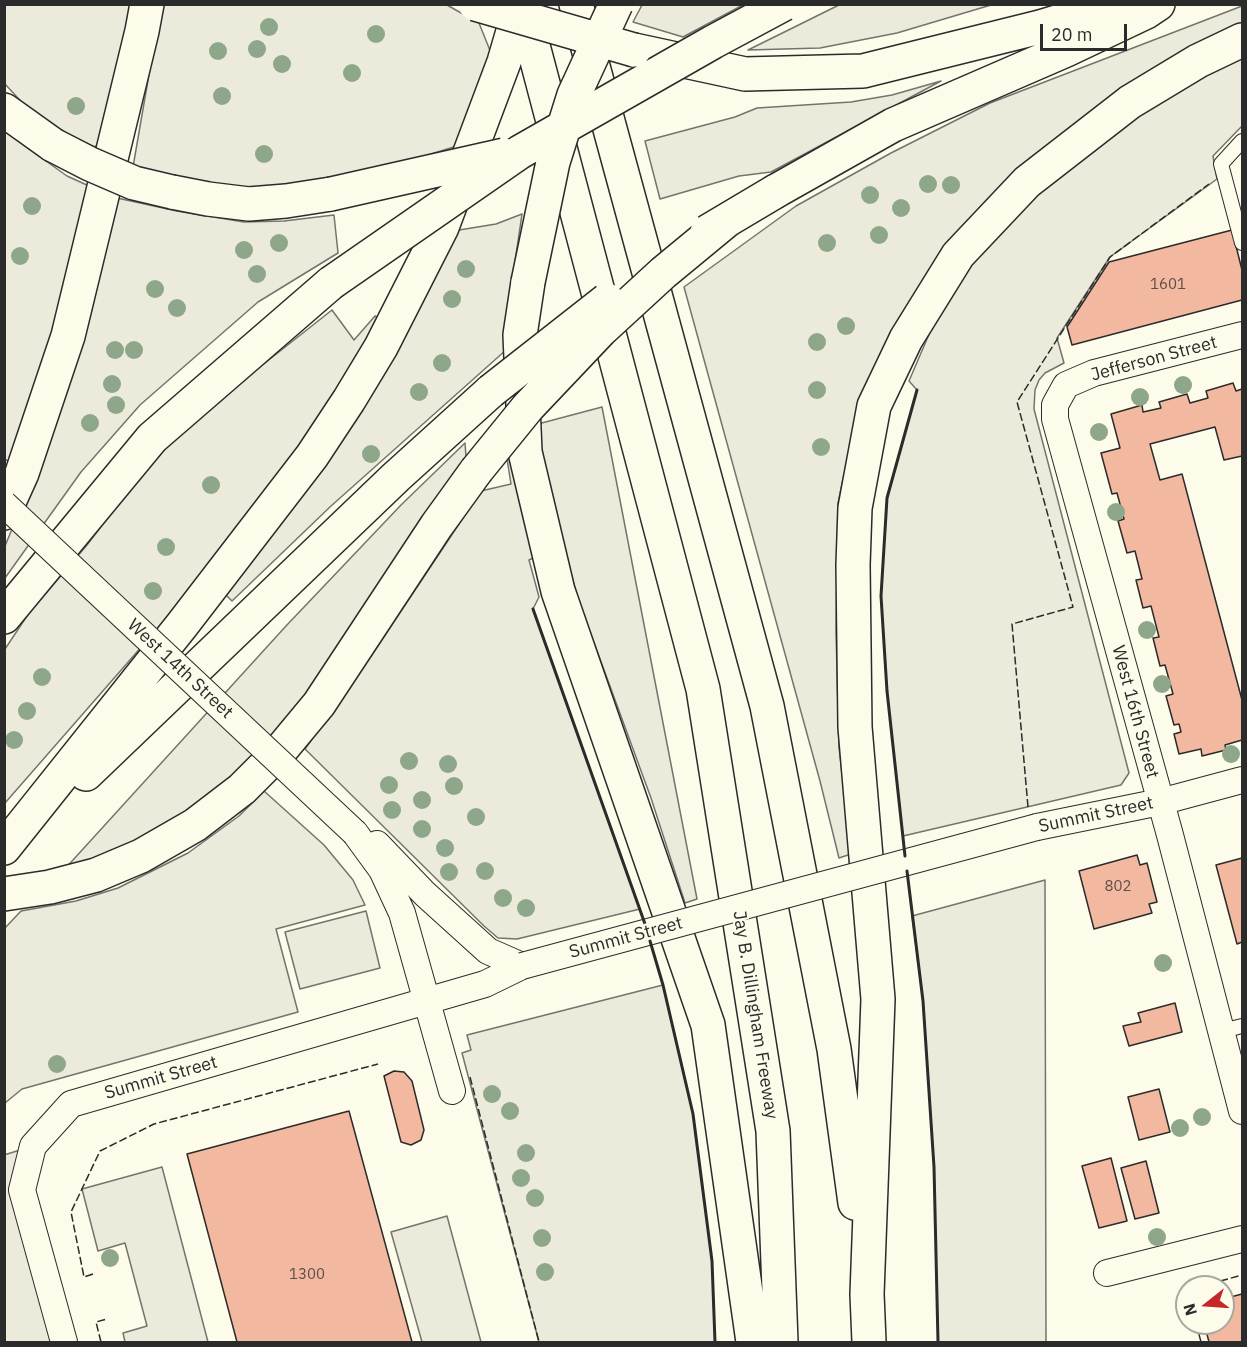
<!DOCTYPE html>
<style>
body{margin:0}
#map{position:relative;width:1247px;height:1347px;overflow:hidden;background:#fdfbea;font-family:"IBM Plex Sans",sans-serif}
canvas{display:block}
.frame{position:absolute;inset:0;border:6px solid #2b2b2b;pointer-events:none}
.north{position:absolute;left:1175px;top:1275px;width:60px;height:60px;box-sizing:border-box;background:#fdfbea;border:2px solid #a9a89e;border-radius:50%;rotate:253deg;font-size:16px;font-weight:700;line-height:24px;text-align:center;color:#2b2b2b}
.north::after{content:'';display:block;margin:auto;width:21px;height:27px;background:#c62828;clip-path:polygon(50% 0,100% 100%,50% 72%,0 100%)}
.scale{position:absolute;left:1040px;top:24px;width:87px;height:27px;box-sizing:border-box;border:3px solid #2b2b2b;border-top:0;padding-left:8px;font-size:18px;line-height:21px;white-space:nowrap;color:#2b2b2b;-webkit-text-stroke:4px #fdfbea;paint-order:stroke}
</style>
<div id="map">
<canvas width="1247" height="1347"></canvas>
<div class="frame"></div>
<div class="north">N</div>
<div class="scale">20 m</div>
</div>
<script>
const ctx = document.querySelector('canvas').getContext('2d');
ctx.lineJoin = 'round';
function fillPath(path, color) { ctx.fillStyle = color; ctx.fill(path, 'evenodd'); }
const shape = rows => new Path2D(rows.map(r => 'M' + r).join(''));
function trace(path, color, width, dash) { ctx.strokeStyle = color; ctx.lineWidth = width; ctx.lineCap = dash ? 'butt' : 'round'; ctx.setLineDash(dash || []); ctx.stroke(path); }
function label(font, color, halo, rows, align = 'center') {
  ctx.font = font + ' "IBM Plex Sans",sans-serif'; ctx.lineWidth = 4.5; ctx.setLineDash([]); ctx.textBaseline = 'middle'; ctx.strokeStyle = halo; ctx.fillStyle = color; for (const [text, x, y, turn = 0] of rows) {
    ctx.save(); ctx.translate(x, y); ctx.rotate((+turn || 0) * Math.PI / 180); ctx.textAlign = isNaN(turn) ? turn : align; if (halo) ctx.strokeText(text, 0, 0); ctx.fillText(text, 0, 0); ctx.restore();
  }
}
const green = shape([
 [4,5,132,5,104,142,94,147,65,133,27,108,5,84,4,5],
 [161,5,447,5,479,23,491,53,457,146,402,163,293,190,207,190,133,167,161,5],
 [642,5,642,4,743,5,683,37,633,22,642,5],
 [839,5,839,4,991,5,897,33,820,48,748,50,839,5],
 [1242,6,1242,24,1110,100,1029,159,969,220,911,302,853,432,838,503,836,631,839,747,851,854,839,858,820,781,684,287,796,206,891,153,990,103,1242,6],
 [1242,55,1242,126,1213,156,1217,179,1110,257,1057,338,1064,363,1045,373,1039,380,1035,390,1034,409,1129,773,1121,785,903,836,887,691,881,596,887,498,917,390,909,381,939,311,974,260,1031,193,1167,96,1242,55],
 [941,81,771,172,739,176,660,199,645,141,735,117,757,108,851,102,892,95,941,81],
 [4,131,67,176,89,186,75,261,32,409,10,462,4,459,4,131],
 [117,198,177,211,244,222,284,221,334,215,338,253,258,302,140,405,81,472,5,578,5,546,59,415,91,313,117,198],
 [522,214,512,282,506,350,331,506,232,601,222,591,365,403,414,319,441,265,453,231,496,224,522,214],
 [332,310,354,340,375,316,383,321,352,369,278,476,171,613,5,803,5,649,29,613,87,545,147,466,213,404,332,310],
 [602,407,697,899,685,903,651,798,578,599,548,488,538,424,602,407],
 [465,443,466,457,336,658,246,770,160,838,63,871,286,626,401,505,465,443],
 [514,450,537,556,529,560,539,597,533,609,640,909,517,939,498,938,484,926,305,749,365,665,481,491,511,484,507,459,514,450],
 [264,791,324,845,353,880,365,905,276,929,298,1012,22,1089,5,1103,5,928,21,911,76,901,118,888,188,853,239,816,264,791],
 [1045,880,1046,1342,938,1342,934,1167,923,1001,912,916,1045,880],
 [663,985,693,1114,712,1261,715,1342,539,1342,462,1053,471,1050,467,1035,663,985],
 [33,1146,22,1190,63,1342,5,1342,4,1155,33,1146]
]);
fillPath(green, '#ecebdb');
trace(green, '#74746e', 1.5);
const parking = shape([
 [366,911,380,968,300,989,285,932,366,911],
 [162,1167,208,1342,125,1342,123,1333,147,1326,125,1243,98,1251,82,1189,162,1167],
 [447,1216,481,1342,422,1342,391,1232,447,1216]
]);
fillPath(parking, '#eceadb');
trace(parking, '#74746e', 1.5);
const building = shape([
 [1232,230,1242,270,1242,300,1072,345,1067,327,1109,262,1232,230],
 [1233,383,1236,391,1242,389,1242,456,1224,460,1215,427,1150,444,1160,480,1182,474,1242,700,1242,740,1225,745,1226,750,1202,756,1201,749,1179,754,1174,734,1181,732,1179,724,1174,725,1166,696,1173,694,1165,665,1160,666,1153,638,1159,637,1151,606,1143,608,1136,580,1142,579,1135,551,1127,553,1118,521,1124,519,1117,493,1112,494,1101,453,1120,448,1111,414,1142,405,1143,412,1161,408,1159,402,1187,394,1190,403,1208,398,1206,391,1233,383],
 [1137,855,1140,865,1147,863,1157,902,1149,904,1152,913,1094,929,1079,871,1137,855],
 [1242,858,1242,942,1237,944,1216,865,1242,858],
 [1175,1003,1182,1032,1129,1046,1123,1026,1141,1022,1138,1013,1175,1003],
 [394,1071,404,1072,412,1081,424,1130,421,1140,411,1145,401,1142,384,1076,394,1071],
 [1159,1089,1170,1132,1139,1140,1128,1097,1159,1089],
 [349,1111,412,1342,237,1342,187,1154,349,1111],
 [1111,1158,1127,1221,1099,1228,1082,1166,1111,1158],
 [1146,1161,1159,1213,1135,1219,1121,1168,1146,1161],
 [1242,1294,1242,1342,1209,1342,1204,1323,1223,1323,1223,1299,1242,1294]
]);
fillPath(building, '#f2b8a0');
trace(building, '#2b2b2b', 1.5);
const lane = shape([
 [1242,141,1221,164,1242,243],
 [1222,1031,1242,1026]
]);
const street = shape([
 [1242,335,1094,373,1066,385,1055,405,1055,419,1170,835,1242,1111],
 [1037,827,1160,802,1242,780],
 [355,833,382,870,402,913,452,1091],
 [377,844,425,894,488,951,522,966],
 [1107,1273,1242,1239],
 [64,1342,22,1190,33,1146,71,1104,485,984,522,966]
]);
const highway = shape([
 [522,4,703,689,773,1131,781,1342],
 [576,4,767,706,834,1049,855,1203],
 [634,50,745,74,863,71,1040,27,1117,4],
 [4,110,53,145],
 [776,191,893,125,1066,50,1146,12,1158,4],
 [172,192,208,199,249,204,286,201,331,194],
 [528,282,520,335,525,452,558,591,708,1025,753,1342],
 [4,513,22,473,68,336,142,31,147,4],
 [4,617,152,438,331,283],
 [86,774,396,477,491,391],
 [4,848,182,625,312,456,349,400,381,347,442,227,504,62,521,4],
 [4,894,50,887,96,875,141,856,195,825,242,789,280,751,319,704,437,525,476,471],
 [869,1342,867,1294,878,999,855,727,853,565,855,508,874,406,906,339,958,255,1027,182,1130,102,1198,61,1242,40]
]);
trace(lane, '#2b2b2b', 16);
trace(street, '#2b2b2b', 28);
trace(highway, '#2b2b2b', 36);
trace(lane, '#fdfbea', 14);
trace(street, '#fdfbea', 26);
trace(highway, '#fdfbea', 33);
const streetBridge = shape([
 [4,504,355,833],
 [522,966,1037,827]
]);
const highwayBridge = shape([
 [475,4,634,50],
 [53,145,90,164,134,183,172,192],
 [331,194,504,155],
 [707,232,776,191],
 [528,282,553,162,574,95,616,4],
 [331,283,520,152,713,42,784,4],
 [491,391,607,300],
 [476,471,528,407,601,330,663,273,726,221]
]);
trace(streetBridge, '#2b2b2b', 28, []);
trace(highwayBridge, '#2b2b2b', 36, []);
trace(streetBridge, '#fdfbea', 26);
trace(highwayBridge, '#fdfbea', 33);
trace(shape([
 [1028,807,1012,624,1073,607,1017,402,1110,257,1209,184],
 [470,1077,539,1342],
 [93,1274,84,1277,71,1212,100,1151,154,1124,378,1064],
 [1199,1287,1242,1275],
 [1196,1323,1201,1342],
 [101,1342,96,1322,107,1319]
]), '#2b2b2b', 1.5, [8, 3]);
trace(shape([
 [533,609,645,924],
 [905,856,887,691,881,596,887,498,917,390],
 [907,871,923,1001,934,1167,938,1342],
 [650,941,663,985,693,1114,712,1261,715,1342]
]), '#2b2b2b', 3);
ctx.fillStyle = '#8ea78a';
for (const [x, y] of [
 [269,27],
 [376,34],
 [257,49],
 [218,51],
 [282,64],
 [352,73],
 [222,96],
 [76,106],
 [264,154],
 [928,184],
 [951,185],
 [870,195],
 [32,206],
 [901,208],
 [879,235],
 [279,243],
 [827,243],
 [244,250],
 [20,256],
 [466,269],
 [257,274],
 [155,289],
 [452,299],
 [177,308],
 [846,326],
 [817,342],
 [115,350],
 [134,350],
 [442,363],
 [112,384],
 [1183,385],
 [817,390],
 [419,392],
 [1140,397],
 [116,405],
 [90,423],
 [1099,432],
 [821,447],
 [371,454],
 [211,485],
 [1116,512],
 [166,547],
 [153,591],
 [1147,630],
 [42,677],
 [1162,684],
 [27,711],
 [14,740],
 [1231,754],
 [409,761],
 [448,764],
 [389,785],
 [454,786],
 [422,800],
 [392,810],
 [476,817],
 [422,829],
 [445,848],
 [485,871],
 [449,872],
 [503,898],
 [526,908],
 [1163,963],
 [57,1064],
 [492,1094],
 [510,1111],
 [1202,1117],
 [1180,1128],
 [526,1153],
 [521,1178],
 [535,1198],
 [1157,1237],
 [542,1238],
 [110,1258],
 [545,1272]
]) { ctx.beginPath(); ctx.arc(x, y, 9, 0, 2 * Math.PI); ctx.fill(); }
label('15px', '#5d4e48', null, [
 ["1601",1168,285],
 ["802",1118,887],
 ["1300",307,1275]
]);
label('18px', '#2b2b2b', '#fdfbea', [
 ["Jefferson Street",1154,359,-15],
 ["West 14th Street",180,669,43],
 ["West 16th Street",1135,712,75],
 ["Summit Street",1096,815,-12],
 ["Summit Street",626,938,-15],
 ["Jay B. Dillingham Freeway",755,1015,81],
 ["Summit Street",161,1078,-16]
]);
</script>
